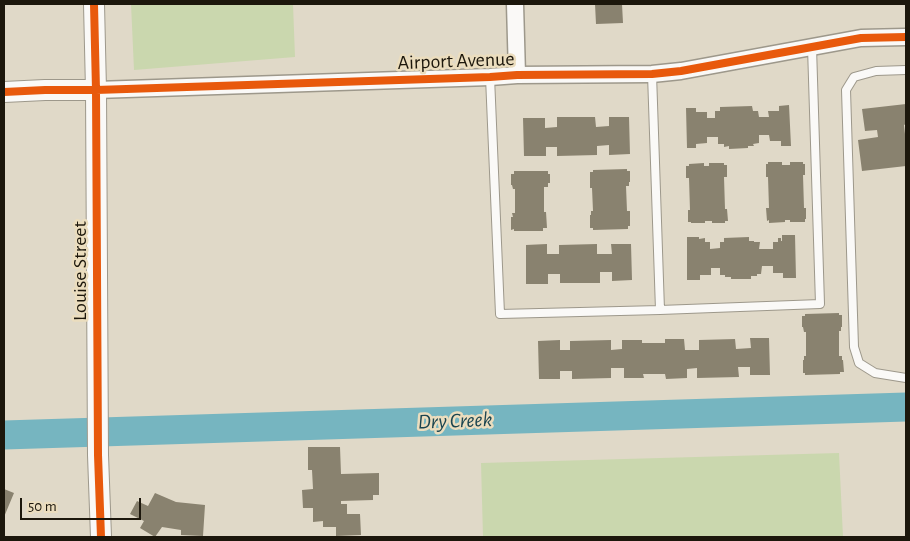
<!DOCTYPE html>
<style>
body{margin:0}
#map{position:relative;width:910px;height:541px;overflow:hidden;background:#e0d9c8;font-family:"Alegreya Sans",sans-serif}
canvas{display:block}
.frame{position:absolute;inset:0;border:5px solid #1c170c;pointer-events:none}
.scale{position:absolute;left:20px;top:498px;width:121px;height:22px;box-sizing:border-box;border:2px solid #1c170c;border-top:0;padding-left:6px;font-size:15px;line-height:18px;white-space:nowrap;color:#1c170c;-webkit-text-stroke:4px #ebddbe;paint-order:stroke}
</style>
<div id="map">
<canvas width="910" height="541"></canvas>
<div class="frame"></div>
<div class="scale">50 m</div>
</div>
<script>
const ctx = document.querySelector('canvas').getContext('2d');
ctx.lineJoin = 'round';
function fillPath(path, color) { ctx.fillStyle = color; ctx.fill(path, 'evenodd'); }
const shape = rows => new Path2D(rows.map(r => 'M' + r).join(''));
function trace(path, color, width, dash) { ctx.strokeStyle = color; ctx.lineWidth = width; ctx.lineCap = dash ? 'butt' : 'round'; ctx.setLineDash(dash || []); ctx.stroke(path); }
function label(font, color, halo, rows, align = 'center') {
  ctx.font = font + ' "Alegreya Sans",sans-serif'; ctx.lineWidth = 5; ctx.setLineDash([]); ctx.textBaseline = 'middle'; ctx.strokeStyle = halo; ctx.fillStyle = color; for (const [text, x, y, turn = 0] of rows) {
    ctx.save(); ctx.translate(x, y); ctx.rotate((+turn || 0) * Math.PI / 180); ctx.textAlign = isNaN(turn) ? turn : align; if (halo) ctx.strokeText(text, 0, 0); ctx.fillText(text, 0, 0); ctx.restore();
  }
}
fillPath(shape([
 [131,4,293,4,295,57,134,70],
 [839,453,843,537,483,537,481,463]
]), '#cad7ae');
trace(shape([
 [4,435,906,407]
]), '#76b5c0', 29);
fillPath(shape([
 [595,4,622,4,623,23,596,24],
 [906,104,906,124,904,125,906,143,906,166,862,171,858,140,878,137,877,130,865,131,862,109],
 [789,105,791,146,781,146,781,141,770,141,769,135,759,135,759,143,753,144,754,146,748,146,748,148,729,149,729,146,724,147,724,144,718,144,718,137,707,137,707,143,696,144,696,148,687,148,686,108,696,108,696,112,707,112,707,118,715,118,715,111,720,111,720,107,752,106,753,111,758,111,759,117,769,117,768,111,779,111,779,106],
 [557,117,595,117,596,127,609,126,609,117,629,117,630,154,609,155,609,145,597,146,597,155,557,156,557,147,546,147,546,156,524,156,523,118,545,118,545,128,557,127],
 [768,162,782,162,782,165,790,165,790,162,803,162,803,164,805,164,805,175,803,175,804,208,806,208,806,219,805,219,805,222,790,222,790,220,785,220,785,222,769,223,769,220,767,221,766,208,769,208,768,177,766,177,766,164,768,164],
 [704,163,704,166,709,166,709,163,724,163,724,165,727,165,727,177,724,177,725,209,727,209,728,221,725,221,725,223,712,223,712,221,705,221,705,223,691,223,691,222,688,222,688,210,690,210,689,178,686,178,686,166,689,166,689,164],
 [627,169,627,171,630,171,630,182,629,182,629,186,626,186,627,211,630,211,630,226,628,226,628,229,593,230,593,228,590,228,590,215,591,215,591,211,593,211,592,188,590,188,590,172,593,172,593,170],
 [514,171,548,171,548,174,550,174,550,183,548,183,548,187,544,187,544,212,546,212,547,228,543,228,543,231,514,231,514,229,511,230,511,217,513,217,512,213,515,213,515,189,513,189,512,185,511,185,511,174,514,174],
 [782,235,795,235,796,278,783,278,783,273,773,273,773,266,762,266,761,274,757,274,757,276,751,276,751,279,731,279,731,277,725,277,725,275,720,275,720,268,711,268,711,275,700,275,700,280,687,280,687,237,699,237,699,239,705,238,705,242,710,242,710,249,720,248,720,242,724,242,724,238,749,237,749,241,754,241,754,242,760,242,759,249,773,249,773,242,778,242,778,238,781,238,781,241,782,241],
 [547,244,547,254,559,254,559,245,597,244,597,254,612,254,611,244,631,244,632,280,612,281,612,272,600,272,600,283,560,283,560,274,548,274,548,284,526,284,526,245],
 [839,313,839,315,842,315,842,327,841,327,841,331,839,331,839,356,842,356,842,360,843,360,844,372,840,372,840,374,805,375,805,373,803,373,803,360,804,360,804,356,806,356,806,332,804,332,803,327,802,327,802,316,805,316,805,314],
 [750,338,769,338,770,375,750,375,750,367,738,367,739,377,697,378,697,368,687,369,687,378,666,379,665,374,643,374,644,378,624,378,624,368,611,368,611,378,572,379,572,371,560,371,560,379,539,379,538,341,560,340,560,350,570,350,570,341,611,340,611,350,622,349,622,340,642,340,642,343,665,343,665,339,684,339,685,350,699,350,699,340,735,339,736,349,751,348],
 [308,447,340,447,341,474,379,473,379,495,373,495,373,500,341,501,341,504,347,504,347,514,360,514,361,535,336,536,336,527,323,527,323,521,313,522,313,508,303,508,302,490,313,489,312,470,308,470],
 [4,489,14,493,4,517],
 [155,493,176,502,205,505,203,536,181,535,181,530,162,527,155,537,140,528,144,521,130,514,137,501,148,506]
]), '#89826f');
const service = shape([
 [906,70,876,71,854,77,846,90,854,347,859,363,875,373,906,378],
 [652,74,660,310],
 [490,77,500,314,660,310,820,304,812,47]
]);
const minor = shape([
 [515,4,517,75],
 [96,90,490,77,517,75,652,74,681,71,861,38,906,37]
]);
const tertiary = shape([
 [94,4,96,90,98,455,101,537],
 [4,92,45,90,96,90]
]);
trace(service, '#9d988b', 10);
trace(minor, '#9d988b', 19);
trace(tertiary, '#9d988b', 22);
trace(service, '#faf9f7', 8);
trace(minor, '#faf9f7', 16);
trace(tertiary, '#faf9f7', 20);
trace(shape([
 [94,4,96,90,98,455,101,537],
 [4,92,45,90,96,90,490,77,517,75,652,74,681,71,861,38,906,37]
]), '#e8590c', 8);
label('20px', '#1c170c', '#ebddbe', [
 ["Airport Avenue",456,61,-2],
 ["Louise Street",80,271,-90]
]);
label('italic 21px', '#1b4550', '#ebddbe', [
 ["Dry Creek",455,421,-2]
]);
</script>
